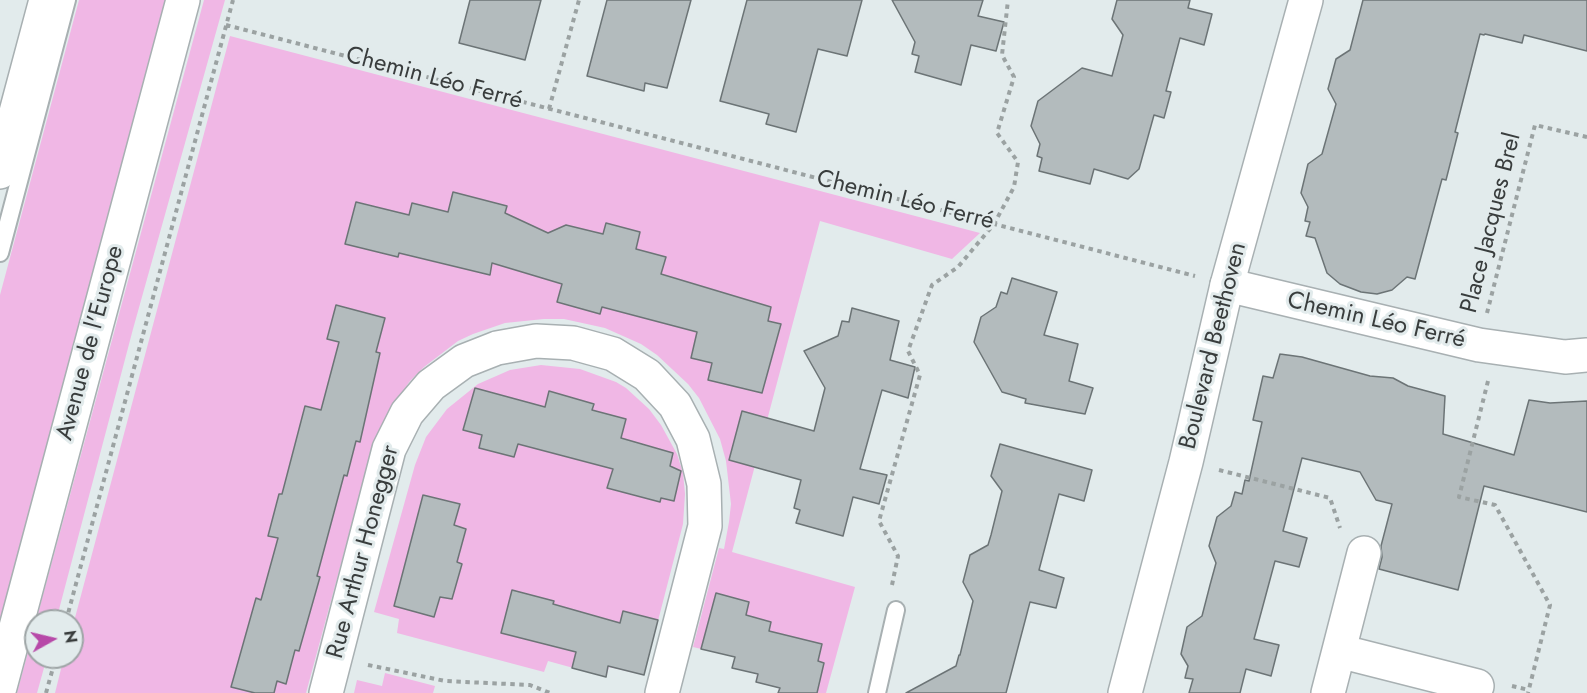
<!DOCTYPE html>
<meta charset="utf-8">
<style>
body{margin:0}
#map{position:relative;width:1587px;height:693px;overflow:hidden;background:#e2ebec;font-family:Jost,sans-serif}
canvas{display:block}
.north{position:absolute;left:24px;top:609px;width:60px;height:60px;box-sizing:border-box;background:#e2ebec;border:2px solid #9ea5a6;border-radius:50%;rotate:82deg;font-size:16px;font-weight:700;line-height:24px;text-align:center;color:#393d3d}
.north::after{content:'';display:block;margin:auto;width:21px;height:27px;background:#b749a8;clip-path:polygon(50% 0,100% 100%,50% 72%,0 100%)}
</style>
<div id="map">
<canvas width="1587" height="693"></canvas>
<div class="north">N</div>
</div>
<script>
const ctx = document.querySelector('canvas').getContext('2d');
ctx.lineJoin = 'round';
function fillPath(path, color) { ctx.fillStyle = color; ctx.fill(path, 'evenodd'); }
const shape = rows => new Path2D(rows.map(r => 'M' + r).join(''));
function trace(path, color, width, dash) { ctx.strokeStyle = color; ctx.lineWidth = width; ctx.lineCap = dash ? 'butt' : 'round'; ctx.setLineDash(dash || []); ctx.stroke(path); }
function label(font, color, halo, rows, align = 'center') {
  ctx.font = font + ' Jost,sans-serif'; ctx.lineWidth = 6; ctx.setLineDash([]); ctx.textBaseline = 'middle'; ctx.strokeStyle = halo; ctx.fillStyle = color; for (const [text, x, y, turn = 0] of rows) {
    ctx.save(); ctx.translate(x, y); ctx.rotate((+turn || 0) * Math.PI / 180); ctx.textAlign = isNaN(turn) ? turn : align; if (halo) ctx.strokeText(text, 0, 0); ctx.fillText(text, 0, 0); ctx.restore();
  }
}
fillPath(shape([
 [79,0,167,0,0,630,0,295],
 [204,0,225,0,133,329,56,621,36,621],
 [230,36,980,233,952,259,820,221,732,552,855,587,826,693,778,693,779,688,756,682,757,674,732,668,735,657,693,647,719,548,724,549,729,522,731,504,726,461,720,439,699,398,688,384,657,355,641,344,605,328,564,319,544,319,505,323,473,334,458,341,424,367,410,381,391,408,372,449,306,693,55,693,64,657,72,657,72,629],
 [541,365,580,369,616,382,626,388,649,409,661,425,677,454,683,473,685,494,683,524,644,675,609,667,606,677,548,661,544,672,397,633,399,619,374,612,415,465,426,437,447,409,478,384,510,370],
 [36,622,36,657,47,657,37,693,17,693],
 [385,673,435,686,433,693,354,693,357,680,382,686]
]), '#f0b7e5');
const building = shape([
 [470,0,541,0,525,60,459,43,470,0],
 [607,0,691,0,667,88,645,83,644,91,587,76,607,0],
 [747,0,862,0,847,56,818,49,796,132,766,124,769,114,720,101,747,0],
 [892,0,983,0,978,16,1004,22,996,51,971,45,961,85,915,72,919,56,912,54,915,42,892,0],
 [1117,0,1190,0,1188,8,1212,14,1204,45,1180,38,1166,91,1171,92,1164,118,1154,115,1139,169,1128,179,1094,169,1090,184,1039,171,1042,158,1037,156,1040,144,1031,126,1038,101,1082,68,1112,76,1123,35,1112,19,1117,0],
 [1363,0,1587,0,1587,51,1524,35,1522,43,1485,34,1484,35,1480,34,1455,132,1458,133,1446,180,1442,179,1415,279,1407,277,1392,290,1377,294,1361,292,1340,284,1327,273,1315,238,1306,236,1310,222,1305,221,1308,207,1301,193,1308,164,1322,154,1336,104,1328,89,1336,59,1350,50,1363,0],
 [453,192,507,206,505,213,548,233,566,225,603,234,606,223,640,232,636,249,666,257,661,274,771,307,768,321,781,324,762,393,708,380,712,363,691,358,697,332,602,307,600,314,557,302,562,284,492,263,490,275,399,253,398,257,345,244,356,202,409,215,412,203,448,212,453,192],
 [1012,278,1057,292,1044,335,1078,344,1069,381,1093,388,1085,414,1025,403,1026,399,1002,392,974,342,981,317,996,307,1001,292,1007,294,1012,278],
 [336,305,385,318,376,352,380,353,360,442,356,441,347,476,344,475,317,576,320,577,299,651,295,650,286,684,277,681,274,693,255,693,231,687,256,598,261,600,278,538,268,536,279,494,282,494,305,406,321,410,339,342,327,339,336,305],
 [852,308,899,321,890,360,915,367,908,398,882,390,860,469,887,475,879,504,853,497,843,536,796,523,800,510,794,508,801,480,729,460,742,411,814,431,825,388,804,351,838,336,842,321,849,322,852,308],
 [1280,354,1302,357,1370,376,1393,378,1408,386,1445,396,1443,434,1514,455,1529,400,1550,403,1587,401,1587,512,1484,486,1458,590,1379,569,1382,557,1381,546,1392,504,1376,500,1360,472,1302,458,1283,531,1307,538,1299,567,1275,561,1254,639,1279,645,1271,676,1246,669,1240,693,1189,693,1193,679,1185,678,1188,666,1181,654,1187,627,1202,616,1210,585,1216,563,1209,546,1217,517,1231,506,1235,492,1242,494,1245,480,1249,481,1262,422,1253,420,1263,376,1273,378,1280,354],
 [475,388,545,407,549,391,594,404,592,410,626,419,621,438,673,453,670,466,681,471,674,501,661,498,660,502,607,488,613,469,518,444,514,457,479,448,482,435,463,430,475,388],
 [1000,444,1092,470,1084,501,1059,494,1039,570,1064,578,1056,608,1030,602,1006,693,906,693,956,666,959,655,960,655,973,601,963,582,970,555,988,545,991,535,1002,491,991,476,1000,444],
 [423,495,460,504,454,525,466,529,457,562,462,564,452,599,440,597,434,617,394,606,423,495],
 [512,590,554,601,553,604,620,623,623,611,658,620,644,675,608,666,606,677,572,668,576,652,501,633,512,590],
 [716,593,749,602,746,615,771,622,769,631,822,644,818,661,824,663,817,693,778,693,780,688,756,682,758,674,732,668,735,657,701,649,716,593]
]);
fillPath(building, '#b3bbbd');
trace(building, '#6c7476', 1.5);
const lane = shape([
 [0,253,67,0],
 [877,693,896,610]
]);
const street = shape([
 [1227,285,1479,345,1565,357,1587,355],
 [1339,651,1477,686],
 [326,693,389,449,407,413,431,385,464,361,497,348,536,341,573,343,613,354,647,375,675,405,693,439,704,484,705,526,662,693],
 [1328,693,1364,553]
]);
const secondary = shape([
 [1125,693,1186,462,1227,285,1306,0]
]);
const primary = shape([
 [0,172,46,0],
 [0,687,183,0]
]);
trace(lane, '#a8b0b2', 20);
trace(street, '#a8b0b2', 36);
trace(secondary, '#a8b0b2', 36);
trace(primary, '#a8b0b2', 36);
trace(shape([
 [226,25,1195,276],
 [549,109,579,0],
 [1487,313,1535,125,1587,137],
 [1488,381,1459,497,1495,505,1550,605,1528,693],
 [1219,470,1330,498,1340,528],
 [892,585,898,556,879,521,920,375,908,351,932,285,958,267,994,224,1014,187,1018,162,997,133,1014,77,1002,55,1008,0],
 [66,621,233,0],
 [368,665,445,681,530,685,550,693],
 [1512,686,1529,690],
 [46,693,56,657]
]), '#9ba2a2', 4, [4.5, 4.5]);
trace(lane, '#fff', 16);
trace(street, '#fff', 33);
trace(secondary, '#fff', 33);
trace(primary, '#fff', 33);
label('24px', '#393d3d', '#e2ebec', [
 ["Chemin Léo Ferré",434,79,15],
 ["Chemin Léo Ferré",905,201,14],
 ["Place Jacques Brel",1492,223,-76],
 ["Chemin Léo Ferré",1376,321,13],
 ["Avenue de l'Europe",91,343,-75],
 ["Boulevard Beethoven",1214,346,-76],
 ["Rue Arthur Honegger",364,552,-75]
]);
</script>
